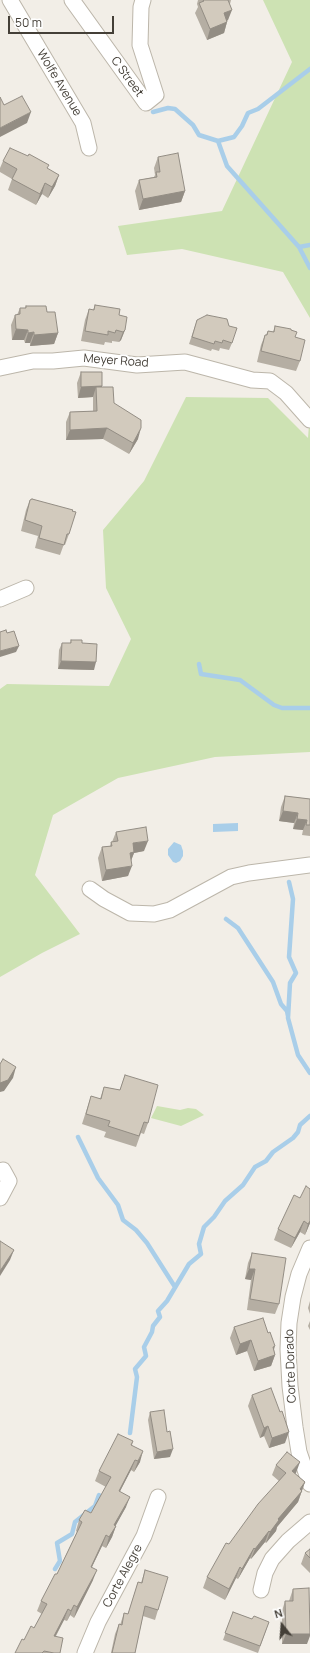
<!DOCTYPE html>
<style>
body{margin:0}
#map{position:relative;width:310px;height:1653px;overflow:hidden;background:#f2eee7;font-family:Manrope,sans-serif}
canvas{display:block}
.north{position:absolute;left:262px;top:1605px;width:40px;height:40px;-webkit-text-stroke:3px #fff;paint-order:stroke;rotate:343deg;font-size:11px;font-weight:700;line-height:16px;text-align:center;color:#443f37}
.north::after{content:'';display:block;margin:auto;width:14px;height:18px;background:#443f37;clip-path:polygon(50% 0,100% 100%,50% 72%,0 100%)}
.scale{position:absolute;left:8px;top:16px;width:106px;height:18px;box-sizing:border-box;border:2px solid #443f37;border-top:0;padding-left:5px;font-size:12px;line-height:14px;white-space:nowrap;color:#443f37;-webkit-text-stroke:3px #fff;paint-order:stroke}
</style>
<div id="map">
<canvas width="310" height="1653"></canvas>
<div class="north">N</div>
<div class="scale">50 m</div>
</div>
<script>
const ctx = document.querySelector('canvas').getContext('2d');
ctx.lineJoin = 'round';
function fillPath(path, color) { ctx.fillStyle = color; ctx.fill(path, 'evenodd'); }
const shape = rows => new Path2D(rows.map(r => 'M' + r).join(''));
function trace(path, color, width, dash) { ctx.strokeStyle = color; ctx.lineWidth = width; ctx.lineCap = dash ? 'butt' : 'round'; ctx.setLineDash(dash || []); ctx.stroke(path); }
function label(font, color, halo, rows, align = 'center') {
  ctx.font = font + ' Manrope,sans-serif'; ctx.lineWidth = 4; ctx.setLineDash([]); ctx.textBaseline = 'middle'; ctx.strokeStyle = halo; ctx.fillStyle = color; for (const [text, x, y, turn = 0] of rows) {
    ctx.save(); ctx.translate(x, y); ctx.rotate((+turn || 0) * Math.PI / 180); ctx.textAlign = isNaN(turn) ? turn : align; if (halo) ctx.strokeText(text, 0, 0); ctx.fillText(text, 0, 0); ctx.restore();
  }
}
fillPath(shape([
 [263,0,310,0,310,318,283,272,182,249,127,255,118,226,222,211,292,62],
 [186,397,268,398,308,438,310,410,310,752,215,757,118,778,53,815,35,875,80,934,42,953,0,977,0,689,7,684,109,686,131,639,106,588,103,530,144,481],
 [157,1106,180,1110,188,1108,196,1109,204,1115,181,1126,151,1118]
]), '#cde2b3');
fillPath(shape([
 [238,823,238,831,213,832,213,824],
 [174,842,181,845,183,851,183,856,180,861,176,863,173,862,168,855,168,849]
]), '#a9cee9');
trace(shape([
 [153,112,168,108,175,109,193,125,199,135,218,141,227,166,299,247,310,268],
 [218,141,234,137,242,126,248,113,258,109,310,69],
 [299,247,310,245],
 [199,664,201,674,240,680,274,705,282,708,310,708],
 [289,882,293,899,289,957,296,973,290,983,288,1018,298,1055,310,1073],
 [226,919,238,928,273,982,281,1004,287,1011,288,1016],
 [78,1137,98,1178,118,1205,123,1220,136,1230,147,1243,175,1287],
 [130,1433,137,1377,135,1369,146,1356,144,1347,152,1332,153,1326,160,1317,158,1311,167,1301,189,1264,201,1254,199,1244,204,1227,214,1217,225,1201,243,1185,255,1167,266,1161,273,1152,293,1138,298,1132,300,1125,310,1116],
 [55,1569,60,1561,57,1543,72,1534,75,1522,95,1506,99,1495]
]), '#a9cee9', 4.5);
const minor = shape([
 [10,0,83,123,89,148],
 [72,0,146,103,156,95,140,45,141,7,143,0],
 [0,368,33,361,53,361,84,358,137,365,185,362,252,380,270,381,286,393,310,420],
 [0,599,26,588],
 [90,889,104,899,130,913,154,914,170,910,231,877,249,873,310,865],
 [0,1198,9,1181,3,1170],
 [310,1248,299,1274,293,1297,289,1323,288,1349,290,1386,295,1427,299,1452,310,1484],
 [261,1590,265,1573,272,1559,288,1541,310,1522],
 [85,1653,98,1622,144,1536,158,1497]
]);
trace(minor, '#bcb6aa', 17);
trace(minor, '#fff', 15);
fillPath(shape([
 [198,0,231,0,230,4,228,20,227,21,227,22,224,33,207,40,195,13,198,7,197,4],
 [158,157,185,191,181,202,139,210,135,191,139,180,154,177,155,175,154,168],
 [3,161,47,169,59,175,55,186,48,198,42,194,36,205,8,190,12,179,0,172,0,168],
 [95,305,119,315,125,330,121,340,119,342,112,341,112,343,105,342,104,345,81,341,85,320,89,309,93,310],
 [26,306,47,312,58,333,54,344,30,346,30,343,25,343,24,340,12,340,11,325,15,315,17,315,20,308,25,308],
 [197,320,232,343,229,350,220,348,219,351,212,349,211,351,189,344],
 [275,326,291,330,295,337,300,361,296,371,257,362,261,345,265,335,266,335,268,331,273,332],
 [81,372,102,386,102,387,114,403,138,439,129,454,103,439,66,440,66,422,70,412,93,411,93,397,78,398,77,383],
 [30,500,69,534,65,545,64,544,60,555,35,548,38,536,21,531,26,510],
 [71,640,82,643,94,670,58,669,59,650,62,643,70,643],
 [285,796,310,799,310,836,302,835,303,830,293,829,294,823,279,821,281,807],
 [116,832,144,851,134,853,131,861,128,876,102,881,98,858,102,847,110,846,111,842,112,842],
 [125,1075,148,1123,144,1134,141,1133,136,1147,104,1137,106,1132,82,1124,91,1096,100,1099,104,1087,120,1090],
 [310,1189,310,1223,305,1235,300,1232,291,1248,274,1240,278,1229,300,1198],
 [252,1253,279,1304,275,1314,247,1310,251,1280,245,1279,248,1263],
 [310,1301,310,1314,308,1308],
 [310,1321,310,1330,308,1326],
 [234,1327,274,1350,275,1355,271,1366,254,1371,247,1351,236,1355,230,1338],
 [252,1395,285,1443,269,1448,264,1436,260,1438,248,1406],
 [150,1412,167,1432,170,1457,154,1459,148,1420],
 [133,1441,132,1445,140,1462,134,1472,131,1470,120,1491,126,1507,115,1526,116,1526,112,1537,106,1548,102,1546,92,1567,93,1580,74,1618,70,1615,67,1621,64,1620,56,1636,60,1653,15,1653,24,1640,34,1628,42,1614,37,1611,41,1601,57,1574,77,1532,76,1531,79,1520,91,1513,106,1487,95,1481,99,1471],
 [276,1465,296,1473,295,1474,305,1482,298,1502,277,1527,276,1531,266,1543,265,1542,251,1559,250,1558,238,1579,236,1578,225,1600,203,1588,207,1577,229,1544,279,1481,272,1475],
 [310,1549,310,1573,301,1564,305,1553],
 [145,1570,158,1610,155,1620,143,1616,135,1653,111,1653,115,1634,119,1624,120,1625,124,1613,128,1614,138,1582,141,1583],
 [293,1589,307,1644,282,1644,282,1611,285,1601,289,1601],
 [233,1612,252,1619,269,1622,258,1653,223,1640]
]), '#b5aea3');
fillPath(shape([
 [232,10,228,20,220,24,224,13],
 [227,22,224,33,207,40,210,29],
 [31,112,27,123,0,137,0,128],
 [59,175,55,186,48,198,52,187],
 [45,183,42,194,36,205,40,194],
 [185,191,181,202,139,210,143,199],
 [16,329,28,330,24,340,12,340],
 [125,330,121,340,119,342,123,332],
 [34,332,30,343,25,343,28,333],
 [58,333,54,344,30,346,34,335],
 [102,386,99,397,96,387,93,397,78,398,81,387],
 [107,428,103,439,66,440,70,430],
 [141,428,138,439,129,454,133,443],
 [19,646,16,652,0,657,0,651],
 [61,661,96,662,94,670,58,669],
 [283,811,298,813,294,823,279,821],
 [297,819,307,820,303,830,293,829],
 [148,841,144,851,134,853,130,863,126,864,133,843],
 [132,866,128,876,102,881,106,870],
 [16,1067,13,1078,4,1091,0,1092,0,1083],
 [304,1221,300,1232,291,1248,295,1238],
 [310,1221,310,1223,305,1235,308,1224],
 [14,1250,10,1260,0,1276,0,1271],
 [249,1269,255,1269,251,1280,245,1279],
 [251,1340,247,1351,236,1355,240,1344],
 [275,1346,272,1356,275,1355,271,1366,254,1371,258,1361,273,1347],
 [268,1426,264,1436,260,1438,264,1428],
 [289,1432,285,1443,269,1448,272,1438],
 [173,1449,170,1457,154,1459,157,1452],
 [143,1451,140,1462,134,1472,138,1461],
 [135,1460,131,1470,115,1501,119,1491],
 [300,1462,296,1473,288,1482,292,1471],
 [305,1482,298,1502,277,1527,276,1531,266,1543,270,1532,278,1519,300,1489],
 [130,1497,126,1507,110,1536,114,1525],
 [116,1526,112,1537,106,1548,109,1537],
 [269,1531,265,1542,251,1559,255,1549],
 [106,1535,102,1546,87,1577,91,1567],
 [254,1548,250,1558,238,1579,242,1569],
 [240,1567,236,1578,225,1600,229,1589],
 [97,1570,93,1580,74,1618,77,1607],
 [74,1605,70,1615,67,1621,71,1611],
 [68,1609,64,1620,50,1646,54,1636],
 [286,1634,310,1634,310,1636,307,1644,282,1644]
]), '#938d84');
const building = shape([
 [203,0,228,0,232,10,224,13,227,22,210,29,199,3,204,1,203,0],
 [22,96,31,112,0,128,0,97,4,105,22,96],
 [10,148,28,156,29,154,49,165,47,168,59,175,52,187,45,183,40,194,12,179,17,169,3,161,10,148],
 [178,153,185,191,143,199,139,180,157,177,156,172,160,172,158,157,178,153],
 [95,305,120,309,119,315,127,317,125,330,123,332,116,330,115,333,108,331,108,335,85,331,89,309,94,310,95,305],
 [26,306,46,306,47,312,55,312,58,333,34,335,34,332,28,333,28,330,16,329,15,315,20,314,20,308,26,308,26,306],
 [207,315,227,319,229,326,237,328,232,343,223,340,222,343,215,341,214,344,192,337,197,320,207,315],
 [275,326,291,329,291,330,297,332,295,337,305,340,300,361,261,351,265,335,267,335,268,331,274,332,275,326],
 [81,372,102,372,102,386,81,387,81,372],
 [96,387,113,387,114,403,141,420,141,428,133,443,107,428,70,430,70,412,97,411,96,387],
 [32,499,73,510,72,511,76,512,69,534,67,534,64,545,39,538,42,526,25,520,30,500,32,499],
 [6,630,7,633,14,631,19,646,0,651,0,632,6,630],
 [71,640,82,640,82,643,97,644,96,662,61,661,62,643,71,643,71,640],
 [285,796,310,799,310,825,306,825,307,820,297,819,298,813,283,811,285,796],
 [146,827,148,841,133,843,134,852,130,853,132,866,106,870,102,847,112,846,111,842,118,841,116,832,146,827],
 [3,1059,16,1067,8,1080,0,1083,0,1064,3,1059],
 [125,1075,158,1085,148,1123,144,1122,139,1136,108,1126,110,1121,86,1114,91,1096,101,1099,104,1087,120,1090,125,1075],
 [306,1186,310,1189,310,1221,308,1224,304,1221,295,1238,278,1229,294,1195,300,1198,306,1186],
 [0,1241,14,1250,0,1271,0,1241],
 [252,1253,286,1258,279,1304,250,1299,255,1269,249,1269,252,1253],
 [263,1318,268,1333,270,1332,275,1346,273,1347,275,1355,258,1361,251,1340,240,1344,234,1327,263,1318],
 [271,1388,280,1412,282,1411,289,1432,272,1438,268,1426,264,1428,252,1395,271,1388],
 [164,1410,167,1432,170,1431,173,1449,157,1452,150,1412,164,1410],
 [118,1434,133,1441,131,1445,143,1451,138,1461,135,1460,119,1491,130,1497,114,1525,116,1526,109,1537,106,1535,91,1567,97,1570,77,1607,74,1605,71,1611,68,1609,54,1636,63,1638,60,1653,54,1653,44,1651,42,1653,15,1653,22,1639,24,1640,31,1626,34,1628,47,1604,41,1601,55,1574,57,1574,82,1522,79,1520,85,1510,91,1513,111,1477,99,1471,118,1434],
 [287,1452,300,1462,292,1471,305,1482,300,1489,302,1491,278,1519,279,1520,270,1532,269,1531,255,1549,254,1548,242,1569,240,1567,229,1589,207,1577,226,1543,229,1544,258,1504,286,1473,276,1465,287,1452],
 [310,1549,310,1558,305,1553,310,1549],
 [145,1570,168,1577,158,1610,145,1606,135,1653,112,1653,119,1624,122,1625,124,1613,128,1614,138,1582,142,1583,145,1570],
 [309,1588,310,1634,286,1634,285,1601,293,1601,293,1589,309,1588],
 [233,1612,252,1619,254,1616,269,1622,260,1646,225,1633,233,1612]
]);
fillPath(building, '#d2cabd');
trace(building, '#938d84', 1);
label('12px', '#443f37', '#fff', [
 ["C Street",127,77,54],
 ["Wolfe Avenue",59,83,59],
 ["Meyer Road",116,361,4],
 ["Corte Dorado",291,1366,-92],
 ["Corte Alegre",123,1576,-62]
]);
</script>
